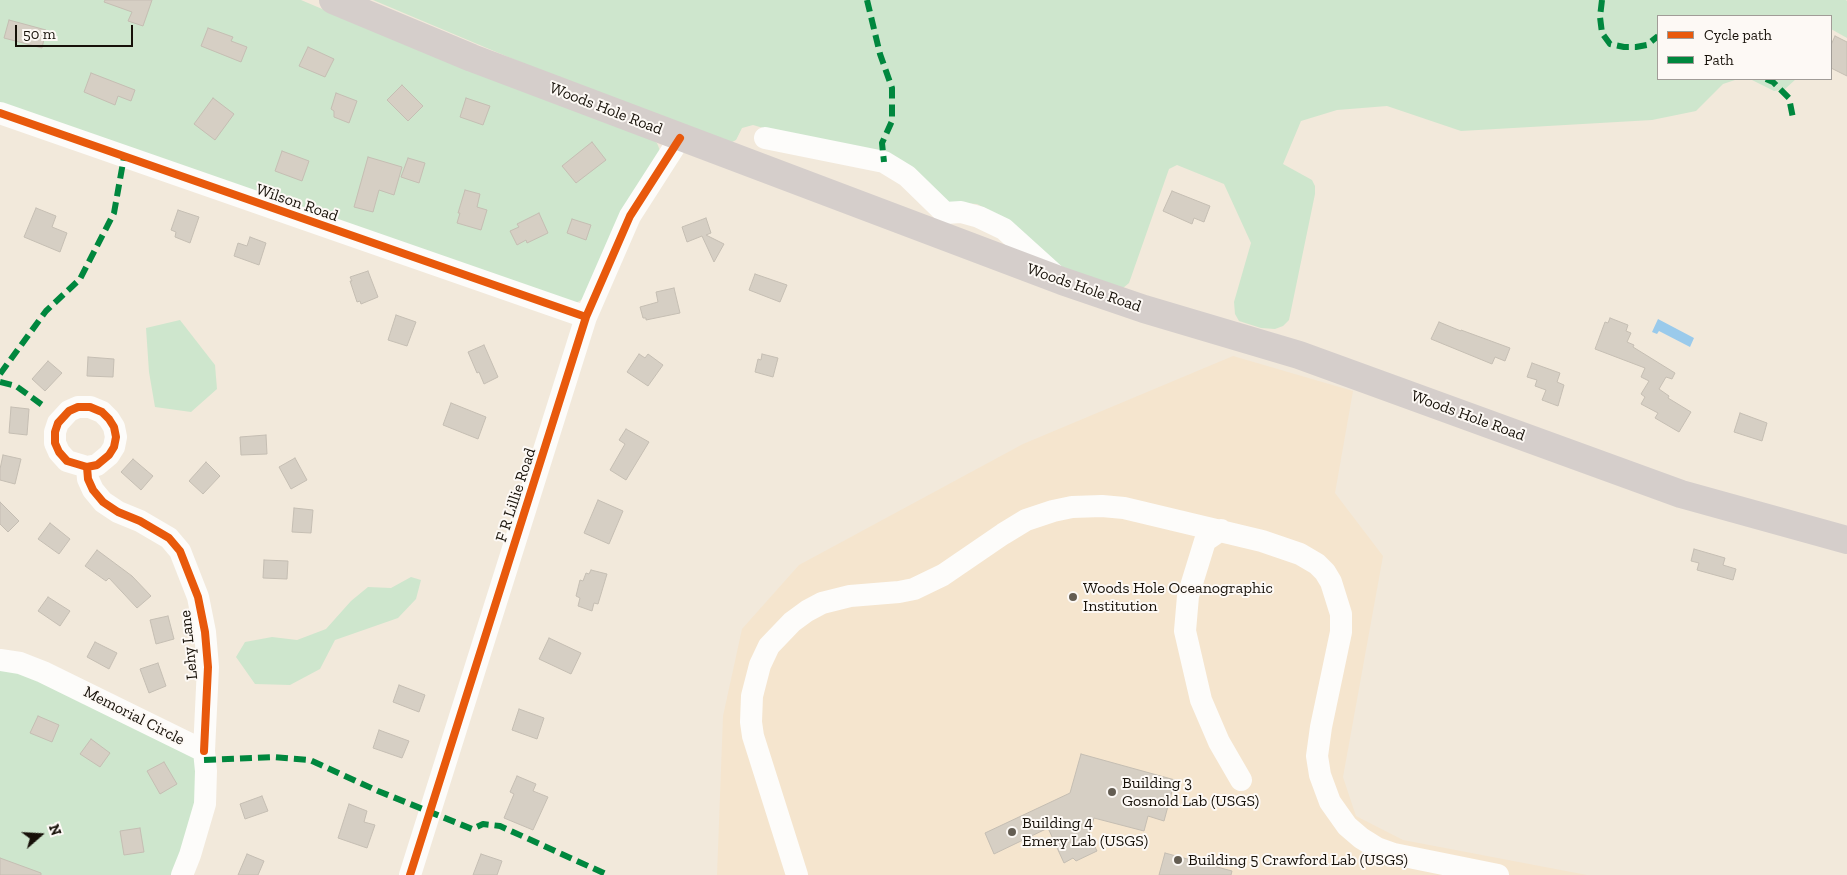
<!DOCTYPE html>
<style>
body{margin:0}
#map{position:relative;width:1847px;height:875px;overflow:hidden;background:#f2e9db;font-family:"Zilla Slab",serif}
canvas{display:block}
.legend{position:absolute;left:1657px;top:15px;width:175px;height:65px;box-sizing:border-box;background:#fdf9f5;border:1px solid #a19c97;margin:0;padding:6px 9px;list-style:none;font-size:15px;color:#171109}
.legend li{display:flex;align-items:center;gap:10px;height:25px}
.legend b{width:25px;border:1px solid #a19c97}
.north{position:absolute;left:15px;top:810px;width:50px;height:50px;-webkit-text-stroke:4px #fdf9f5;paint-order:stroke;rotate:71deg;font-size:14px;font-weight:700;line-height:20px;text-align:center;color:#171109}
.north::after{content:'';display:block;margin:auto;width:18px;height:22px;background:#171109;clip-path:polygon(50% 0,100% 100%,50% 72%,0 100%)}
.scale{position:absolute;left:15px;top:25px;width:118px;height:22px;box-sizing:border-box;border:2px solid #171109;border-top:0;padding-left:6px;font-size:15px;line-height:18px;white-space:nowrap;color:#171109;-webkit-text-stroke:4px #fdf9f5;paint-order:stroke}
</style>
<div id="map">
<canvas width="1847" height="875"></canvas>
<ul class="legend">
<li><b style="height:6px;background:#e8590c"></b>Cycle path</li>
<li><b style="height:6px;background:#00873e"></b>Path</li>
</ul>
<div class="north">N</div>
<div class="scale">50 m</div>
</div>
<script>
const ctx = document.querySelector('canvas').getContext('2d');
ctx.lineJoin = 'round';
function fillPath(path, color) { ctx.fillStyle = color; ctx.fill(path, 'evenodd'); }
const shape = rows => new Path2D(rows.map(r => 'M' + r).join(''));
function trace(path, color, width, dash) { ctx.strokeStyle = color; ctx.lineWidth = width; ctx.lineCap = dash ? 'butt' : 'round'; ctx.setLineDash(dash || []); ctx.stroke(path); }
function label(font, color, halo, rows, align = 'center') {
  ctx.font = font + ' "Zilla Slab",serif'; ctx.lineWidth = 4; ctx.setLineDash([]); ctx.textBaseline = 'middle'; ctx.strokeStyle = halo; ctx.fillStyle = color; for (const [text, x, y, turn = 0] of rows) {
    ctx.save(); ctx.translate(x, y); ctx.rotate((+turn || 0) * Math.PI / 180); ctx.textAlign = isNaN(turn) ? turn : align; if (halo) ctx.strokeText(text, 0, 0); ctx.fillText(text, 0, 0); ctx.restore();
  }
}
fillPath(shape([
 [1233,356,1353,391,1335,493,1383,556,1343,777,1356,816,1403,840,1587,875,717,875,723,716,742,629,799,565,1023,444]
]), '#f5e5ce');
fillPath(shape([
 [0,0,301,0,381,34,651,138,657,143,661,153,583,299,576,303,0,104],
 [373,0,1846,0,1847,1,1847,38,1831,29,1831,16,1658,16,1658,79,1738,79,1723,84,1696,111,1652,120,1461,131,1387,106,1337,110,1301,121,1283,164,1312,180,1315,186,1315,194,1289,320,1283,326,1275,329,1261,328,1239,321,1235,314,1234,302,1251,243,1224,184,1177,165,1169,169,1129,283,1123,288,1060,270,1004,218,977,204,949,202,914,172,753,125,742,128,736,140,730,143,591,92],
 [1750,79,1796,79,1785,89,1774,91],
 [180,320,215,365,217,389,191,412,155,407,149,372,146,328],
 [411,577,421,580,416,599,398,618,335,640,320,669,290,685,255,684,236,657,245,642,272,637,297,640,326,629,351,601,368,587,391,588],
 [0,668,24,671,196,759,201,781,174,875,0,875]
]), '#cee6cd');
fillPath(shape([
 [1658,319,1694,338,1690,347,1659,331,1657,334,1652,332]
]), '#9acaeb');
const building = shape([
 [105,0,152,0,143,26,128,21,132,12,104,2,105,0],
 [9,20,46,30,42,48,4,38,9,20],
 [208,28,233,37,231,41,247,47,241,62,201,46,208,28],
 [1835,36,1847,42,1847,76,1831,68,1831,45,1835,36],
 [308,47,334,59,325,77,299,66,308,47],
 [91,73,135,90,131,101,118,96,115,105,84,92,91,73],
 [402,85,423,106,408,121,387,100,402,85],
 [336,93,357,101,349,123,334,117,334,111,331,109,336,93],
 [213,98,234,114,215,140,194,124,213,98],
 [466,98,490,106,483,125,460,117,466,98],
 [592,142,606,160,576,183,562,166,592,142],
 [282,151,309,161,302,181,275,171,282,151],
 [368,157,402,167,394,195,379,190,373,212,354,207,368,157],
 [408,158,425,163,419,183,401,177,408,158],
 [465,190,480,194,477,207,487,210,481,230,457,223,460,213,458,213,465,190],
 [1172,191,1210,206,1204,222,1194,218,1192,224,1163,211,1172,191],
 [36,208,56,216,52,227,67,233,60,252,24,237,36,208],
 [178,210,199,217,190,243,175,237,176,232,171,230,178,210],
 [539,213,548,233,527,243,526,240,517,245,510,231,519,227,517,224,539,213],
 [706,218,711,233,706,235,724,244,714,262,702,236,687,242,682,227,706,218],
 [572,219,591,225,586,240,567,233,572,219],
 [250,237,266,243,259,265,234,256,238,243,247,246,250,237],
 [368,271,378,297,361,304,360,301,357,302,350,281,352,281,350,277,368,271],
 [755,274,787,285,780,302,749,290,755,274],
 [674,288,680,313,646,320,646,318,643,318,640,307,658,302,656,292,674,288],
 [396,315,416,322,407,346,388,340,396,315],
 [1610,318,1628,325,1626,331,1631,333,1627,342,1634,345,1633,347,1675,373,1672,379,1666,377,1659,389,1669,396,1668,398,1691,412,1679,432,1655,418,1658,413,1641,404,1645,397,1641,394,1649,381,1641,377,1645,368,1595,349,1605,322,1608,323,1610,318],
 [1439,322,1461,331,1461,330,1510,348,1505,361,1495,357,1492,364,1431,339,1439,322],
 [484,345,498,377,484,384,479,372,477,373,468,352,484,345],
 [639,354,645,358,648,354,663,365,648,386,627,372,639,354],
 [762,354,778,358,773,377,755,372,758,359,761,360,762,354],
 [88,357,114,359,113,377,87,376,88,357],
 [48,361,62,373,45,391,32,379,48,361],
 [1532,363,1560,373,1557,382,1564,385,1558,406,1542,400,1546,390,1535,386,1537,380,1527,377,1532,363],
 [451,403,486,417,478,439,443,425,451,403],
 [11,407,29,409,27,435,9,433,11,407],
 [1740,413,1767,423,1762,441,1734,432,1740,413],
 [626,429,649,442,626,480,610,470,625,444,619,440,626,429],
 [266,435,267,454,241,455,240,437,266,435],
 [3,455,21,459,15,484,0,480,0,469,3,455],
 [295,458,307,480,291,489,279,467,295,458],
 [133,459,153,476,141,490,121,472,133,459],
 [206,462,220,476,203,494,189,481,206,462],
 [598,500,623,511,609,544,584,533,598,500],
 [0,502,19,521,8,532,0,524,0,502],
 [294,508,313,510,311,533,292,532,294,508],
 [50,523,70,539,59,554,38,539,50,523],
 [1694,549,1725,558,1723,565,1736,569,1733,580,1697,570,1699,563,1691,561,1694,549],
 [97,550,132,576,151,596,137,608,109,578,106,581,85,566,97,550],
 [264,560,288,561,287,579,263,578,264,560],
 [591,570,607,574,598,604,594,603,592,611,578,606,580,598,576,596,580,580,583,581,586,573,589,574,591,570],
 [48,597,70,611,60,626,38,611,48,597],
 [168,616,174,639,156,644,150,620,168,616],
 [549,638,581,653,571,674,539,659,549,638],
 [95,642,117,653,109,669,87,657,95,642],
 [158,663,166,686,149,693,140,669,158,663],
 [399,685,425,695,419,712,393,702,399,685],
 [519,709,544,718,537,739,512,730,519,709],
 [38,716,59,725,52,742,30,733,38,716],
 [379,730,409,741,402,758,373,748,379,730],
 [91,739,110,753,100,767,80,754,91,739],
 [1081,754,1175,780,1164,821,1148,816,1144,831,1094,818,1089,834,1097,851,1076,861,1073,858,1064,863,1048,828,994,854,985,833,1070,793,1081,754],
 [164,762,177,784,160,794,147,771,164,762],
 [517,776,536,784,533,791,548,797,533,830,504,818,514,794,510,792,517,776],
 [262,796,268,811,245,819,240,804,262,796],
 [349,804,367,811,364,822,375,825,367,848,338,838,349,804],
 [140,828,144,852,124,855,120,831,140,828],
 [1165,853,1232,871,1231,875,1159,875,1165,853],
 [247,854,264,861,258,875,238,875,247,854],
 [481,854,502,861,497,875,473,875,481,854],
 [0,858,41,873,41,875,0,875,0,858]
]);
fillPath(building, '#d6cfc4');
trace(building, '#c5beb3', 1);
trace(shape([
 [0,113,586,317],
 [765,138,884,162,907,176,945,213,961,212,979,217,1004,229,1056,276],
 [87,467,67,461,59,452,55,443,55,432,58,423,69,411,78,407,90,407,102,412,109,419,114,427,116,437,114,447,109,455,97,465,87,467,88,479,93,490,103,502,118,512,140,521,169,538,180,551,198,597,205,632,208,667,204,751],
 [1221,530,1205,541,1188,596,1185,631,1201,700,1219,742,1241,780],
 [0,660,20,663,43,672,204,751,206,771,205,804,190,855,182,875],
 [410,875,586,317,630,216,680,138],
 [797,875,753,736,751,722,752,696,760,665,769,646,792,622,807,611,822,603,850,596,899,592,914,589,943,575,1003,534,1026,520,1053,511,1072,507,1102,506,1124,508,1262,541,1300,554,1317,564,1325,572,1331,582,1341,614,1341,632,1321,727,1317,756,1320,775,1330,802,1347,826,1361,838,1377,848,1394,854,1498,875]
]), '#fdfcfa', 22);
trace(shape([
 [333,0,472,58,1062,281,1144,309,1299,355,1681,494,1847,540]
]), '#d5cecb', 28);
trace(shape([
 [867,0,880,54,892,88,892,121,882,143,884,162],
 [1602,0,1600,17,1602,33,1610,44,1624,47,1636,47,1647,45,1658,36],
 [1766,79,1773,82,1789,98,1793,118],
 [0,374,46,311,80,279,114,213,124,157],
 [0,382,16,386,45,407],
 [204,760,273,757,310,760,378,791,472,829,483,824,500,826,608,875]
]), '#00873e', 6, [12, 6]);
trace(shape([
 [0,113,586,317],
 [87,467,67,461,59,452,55,443,55,432,58,423,69,411,78,407,90,407,102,412,109,419,114,427,116,437,114,447,109,455,97,465,87,467,88,479,93,490,103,502,118,512,140,521,169,538,180,551,198,597,205,632,208,667,204,751],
 [410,875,586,317,630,216,680,138]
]), '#e8590c', 8);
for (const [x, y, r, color] of [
 [1073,597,5,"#645d52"],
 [1112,792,5,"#645d52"],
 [1012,832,5,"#645d52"],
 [1178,860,5,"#645d52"]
]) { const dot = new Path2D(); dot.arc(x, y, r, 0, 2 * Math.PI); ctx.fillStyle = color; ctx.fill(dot); trace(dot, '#fdf9f5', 2); }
label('16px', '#171109', '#fdf9f5', [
 ["Woods Hole Road",606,109,21],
 ["Wilson Road",297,203,19],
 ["Woods Hole Road",1084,288,19],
 ["Woods Hole Road",1468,416,20],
 ["F R Lillie Road",516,495,-72],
 ["Lehy Lane",189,645,-96],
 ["Memorial Circle",134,716,27]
]);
label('16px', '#171109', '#fdf9f5', [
 ["Woods Hole Oceanographic",1083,588],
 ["Institution",1083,606],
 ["Building 3",1122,783],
 ["Gosnold Lab (USGS)",1122,801],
 ["Building 4",1022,823],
 ["Emery Lab (USGS)",1022,841],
 ["Building 5 Crawford Lab (USGS)",1188,860]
], 'left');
</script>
